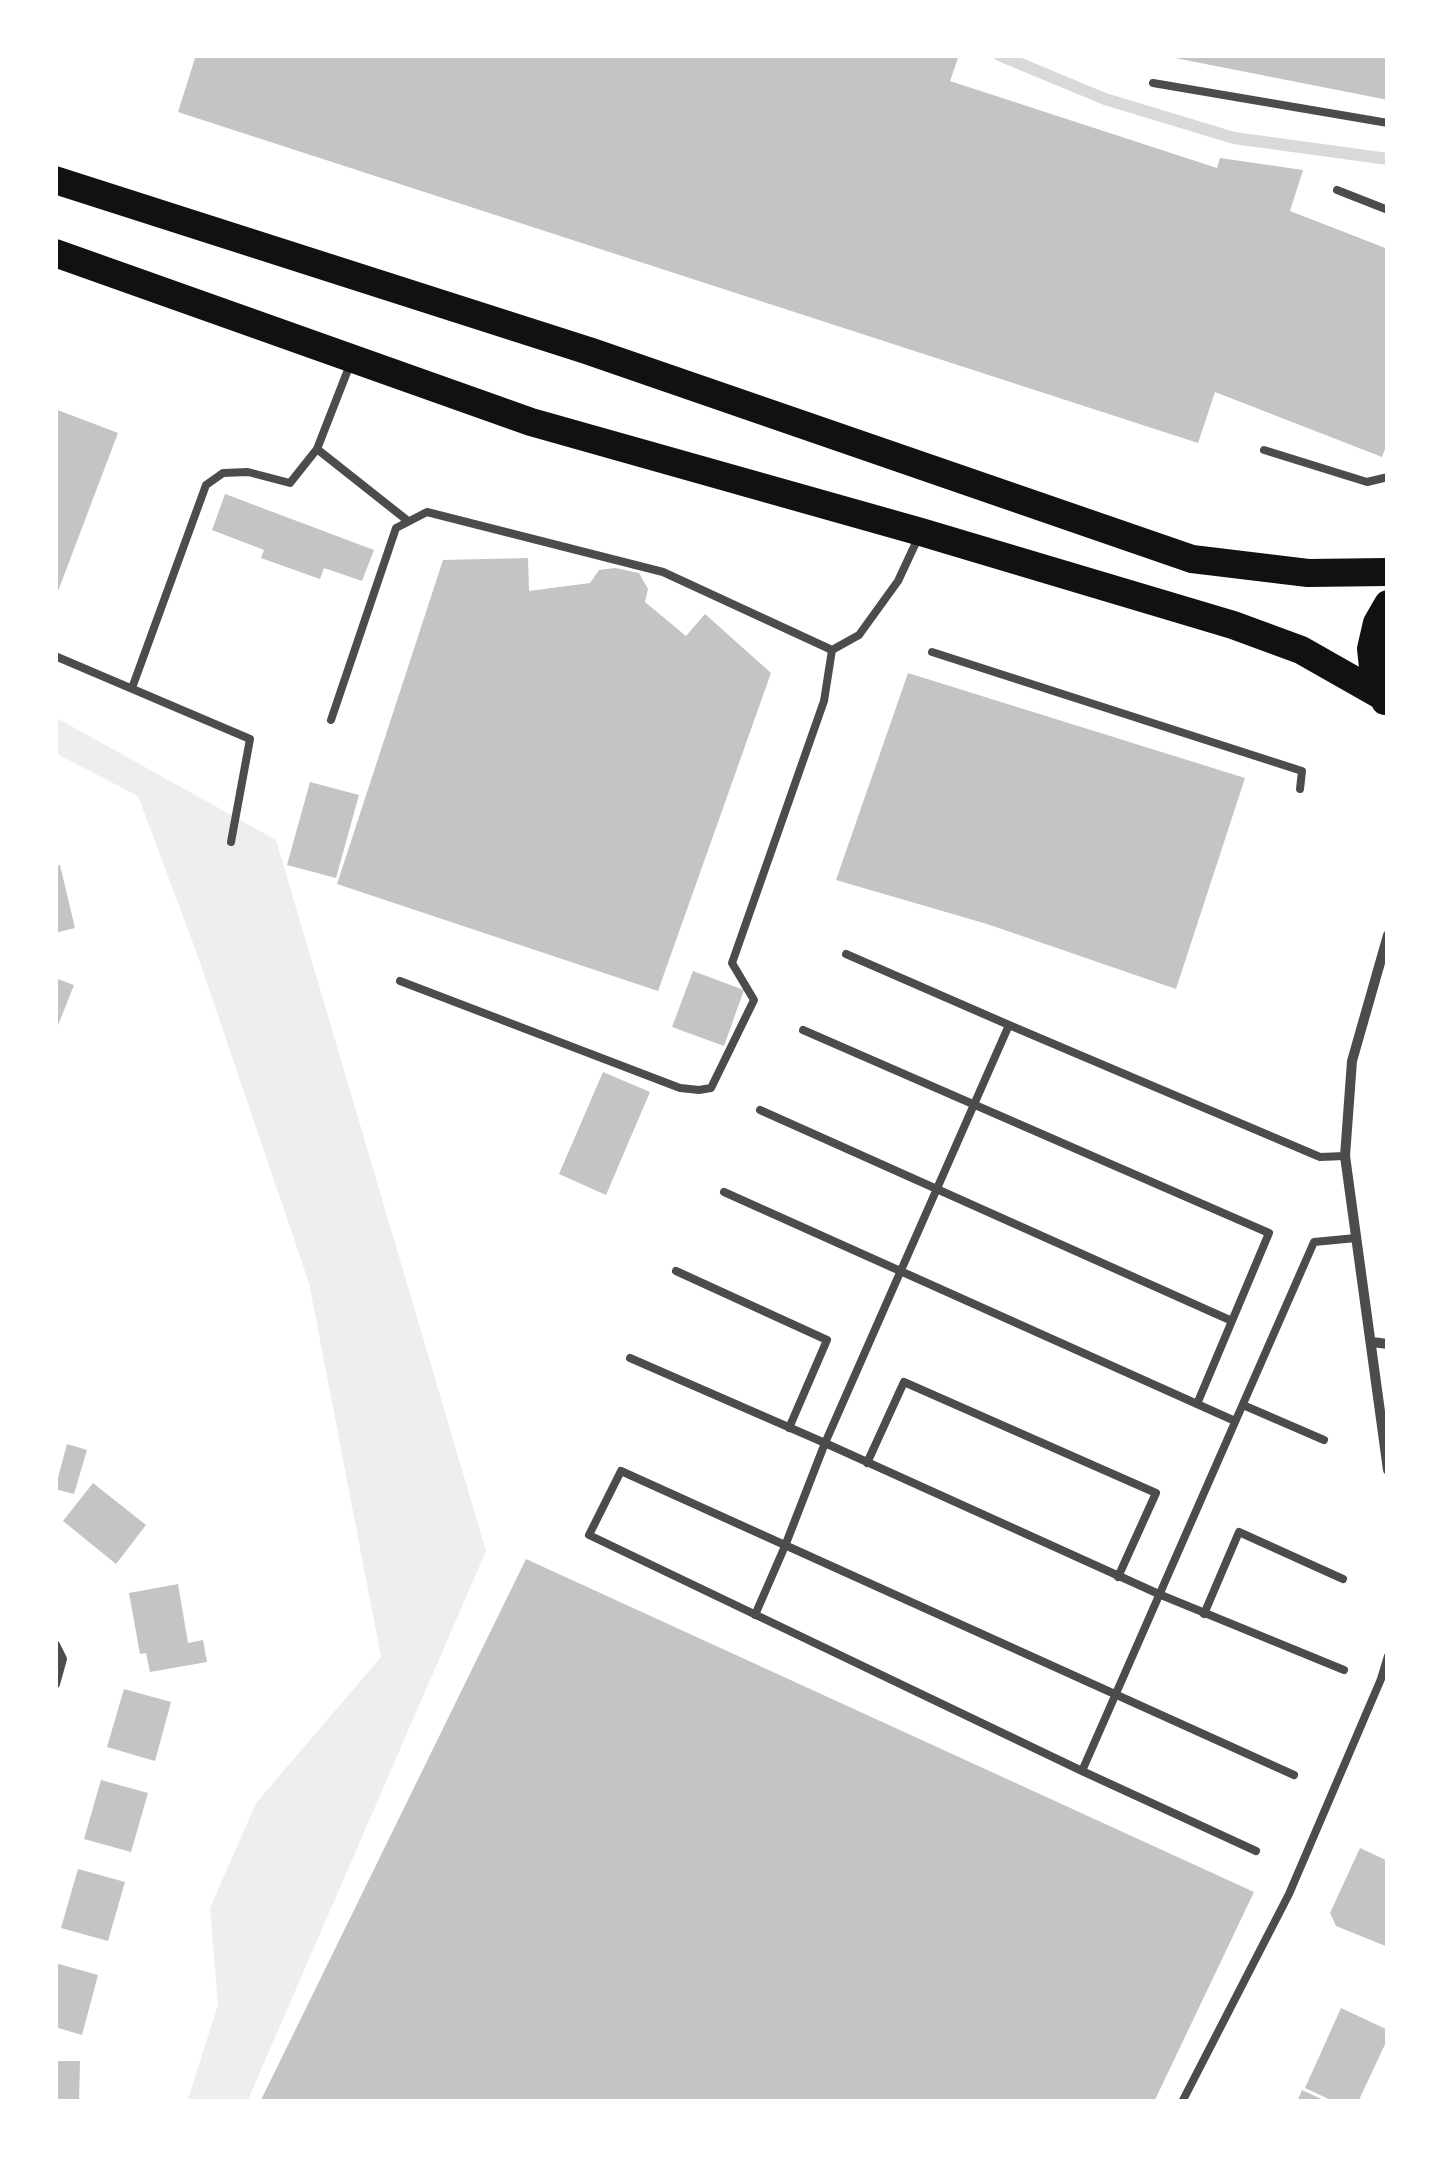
<!DOCTYPE html>
<style>
body{margin:0}
#map{position:relative;width:1443px;height:2157px;overflow:hidden;background:#fff;font-family:"Titillium Web",sans-serif}
canvas{display:block}
.frame{position:absolute;inset:0;border:58px solid #fff;pointer-events:none}
</style>
<div id="map">
<canvas width="1443" height="2157"></canvas>
<div class="frame"></div>
</div>
<script>
const ctx = document.querySelector('canvas').getContext('2d');
ctx.lineJoin = 'round';
function fillPath(path, color) { ctx.fillStyle = color; ctx.fill(path, 'evenodd'); }
const shape = rows => new Path2D(rows.map(r => 'M' + r).join(''));
function trace(path, color, width, dash) { ctx.strokeStyle = color; ctx.lineWidth = width; ctx.lineCap = dash ? 'butt' : 'round'; ctx.setLineDash(dash || []); ctx.stroke(path); }
fillPath(shape([
 [55,717,276,840,486,1551,247,2102,187,2102,218,2005,210,1908,256,1803,381,1657,309,1283,197,954,138,796,55,753]
]), '#eee');
trace(shape([
 [999,55,1105,99,1234,138,1388,159]
]), '#d9d9d9', 12);
fillPath(shape([
 [196,55,949,55,958,58,950,81,1217,168,1220,158,1303,170,1290,211,1388,249,1388,441,1382,457,1215,392,1198,443,178,112],
 [1170,55,1388,55,1388,100,1170,57],
 [55,409,118,433,55,599],
 [225,494,374,550,362,581,324,568,320,579,261,558,264,550,212,530],
 [528,558,529,591,590,583,599,570,615,568,639,573,648,589,645,602,686,636,705,614,771,673,658,991,337,884,443,560],
 [908,673,1245,778,1176,989,987,924,836,880],
 [310,782,359,795,336,878,287,865],
 [60,865,75,928,55,933,55,866],
 [693,971,744,990,724,1046,672,1027],
 [55,978,74,985,55,1033],
 [603,1072,650,1092,606,1195,559,1174],
 [67,1444,87,1450,74,1494,55,1489],
 [93,1483,146,1525,116,1564,63,1521],
 [526,1559,1254,1892,1154,2102,260,2102],
 [178,1584,188,1643,203,1640,207,1662,150,1672,146,1653,140,1654,129,1593],
 [124,1689,171,1702,155,1761,107,1747],
 [101,1780,148,1793,131,1852,84,1839],
 [1360,1848,1388,1861,1388,1947,1336,1926,1330,1913],
 [78,1869,125,1882,108,1941,61,1928],
 [55,1963,98,1975,82,2035,55,2027],
 [1341,2008,1388,2030,1388,2038,1358,2102,1335,2102,1305,2088],
 [55,2061,80,2061,79,2102,55,2102],
 [1302,2090,1328,2102,1297,2102]
]), '#c4c4c4');
trace(shape([
 [1153,83,1388,123],
 [1337,190,1388,210],
 [317,449,408,521],
 [1264,450,1367,482,1388,477],
 [932,652,1302,771,1300,789],
 [55,656,250,739,231,842],
 [132,688,206,485,223,473,248,472,290,483,317,449,351,362],
 [331,720,396,528,427,512,663,572,832,650,859,635,898,581,919,536],
 [846,954,1009,1025],
 [400,981,680,1088,699,1090,711,1088,754,1000,732,963,824,701,832,650],
 [803,1030,1269,1233,1197,1404],
 [760,1110,1232,1321],
 [724,1192,1235,1421],
 [676,1271,827,1340,789,1428],
 [630,1358,825,1443,1161,1595,1344,1670],
 [1243,1405,1324,1440],
 [867,1463,904,1382,1156,1493,1118,1577],
 [1204,1614,1239,1532,1343,1579],
 [755,1615,785,1546,825,1443,1009,1025,1320,1157,1345,1156],
 [1082,1771,1314,1242,1356,1238],
 [1256,1851,1082,1771,589,1535,621,1471,1294,1775],
 [1182,2102,1289,1894,1381,1679,1388,1656]
]), '#4c4c4c', 8);
trace(shape([
 [1388,935,1352,1061,1345,1156,1388,1470],
 [1372,1342,1388,1344],
 [55,1645,62,1659,55,1684]
]), '#4c4c4c', 10);
trace(shape([
 [55,180,589,351,1192,559,1308,573,1388,572],
 [55,253,531,422,921,532,1233,625,1301,650,1382,696],
 [1385,701,1374,676,1371,649,1377,623,1388,604]
]), '#111', 28);
</script>
